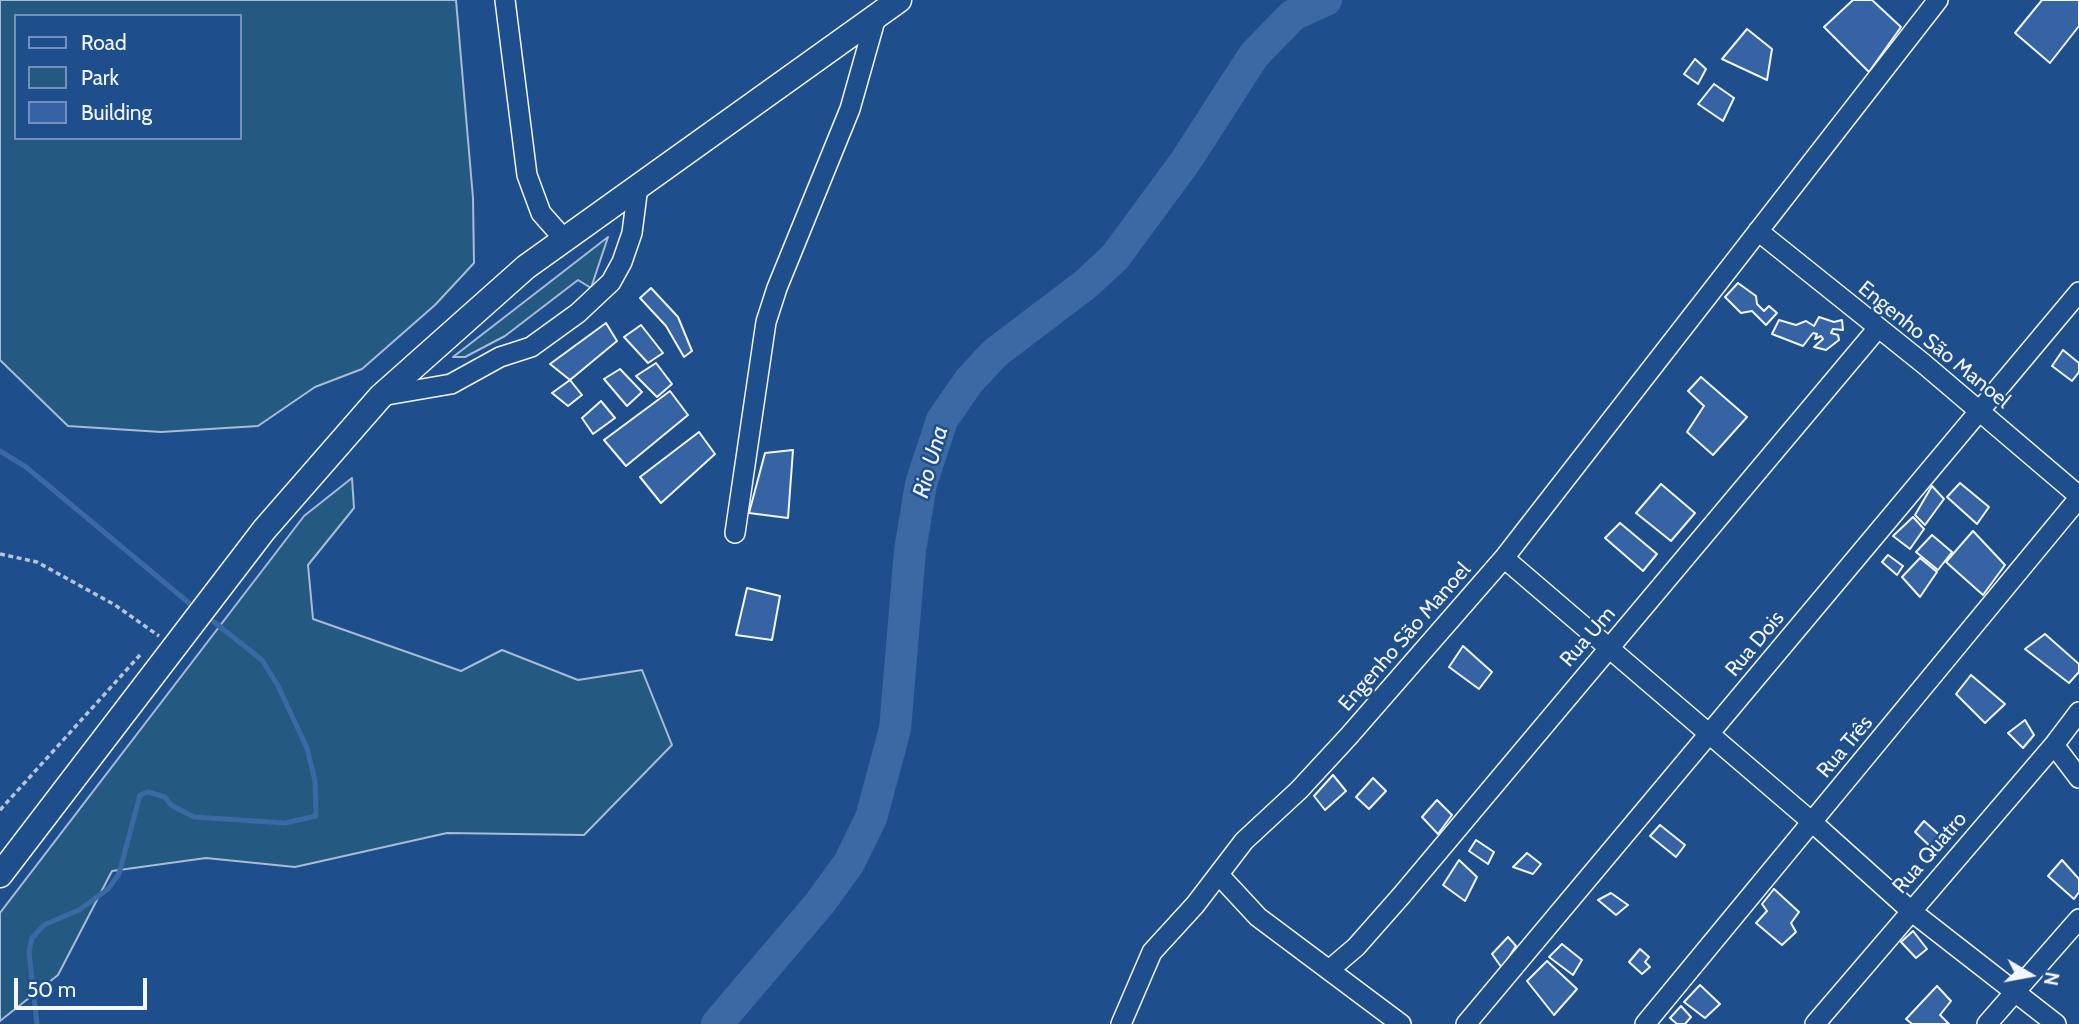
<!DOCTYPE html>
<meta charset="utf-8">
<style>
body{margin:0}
#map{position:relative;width:2079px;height:1024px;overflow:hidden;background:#1f4e8c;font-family:Cabin,sans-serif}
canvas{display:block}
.legend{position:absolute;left:14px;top:14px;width:228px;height:126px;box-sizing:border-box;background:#1f4e8c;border:2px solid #7391ba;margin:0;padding:9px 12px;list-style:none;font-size:21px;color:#f2f6ff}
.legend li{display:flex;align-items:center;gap:14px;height:35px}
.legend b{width:35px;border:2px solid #7391ba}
.north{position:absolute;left:1995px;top:940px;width:70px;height:70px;-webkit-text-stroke:5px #1f4e8c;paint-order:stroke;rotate:100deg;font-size:19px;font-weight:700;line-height:28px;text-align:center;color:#f2f6ff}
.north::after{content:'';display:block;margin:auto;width:24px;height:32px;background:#f2f6ff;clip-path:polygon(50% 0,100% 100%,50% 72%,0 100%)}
.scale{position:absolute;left:14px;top:978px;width:133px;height:32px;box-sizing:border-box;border:4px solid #f2f6ff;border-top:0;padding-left:9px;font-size:21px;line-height:24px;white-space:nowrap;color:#f2f6ff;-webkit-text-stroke:5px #1f4e8c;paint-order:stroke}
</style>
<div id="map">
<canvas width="2079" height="1024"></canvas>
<ul class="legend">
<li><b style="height:9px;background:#1f4e8c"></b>Road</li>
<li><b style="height:19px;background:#245a82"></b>Park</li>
<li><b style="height:19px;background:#3563a3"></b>Building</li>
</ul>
<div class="north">N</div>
<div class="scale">50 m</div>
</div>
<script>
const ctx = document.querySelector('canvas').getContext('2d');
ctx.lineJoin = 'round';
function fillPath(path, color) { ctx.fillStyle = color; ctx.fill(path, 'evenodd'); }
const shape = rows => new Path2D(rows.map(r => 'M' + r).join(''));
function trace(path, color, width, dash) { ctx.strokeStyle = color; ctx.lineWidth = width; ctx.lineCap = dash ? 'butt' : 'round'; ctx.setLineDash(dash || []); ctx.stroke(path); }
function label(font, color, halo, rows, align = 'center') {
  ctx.font = font + ' Cabin,sans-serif'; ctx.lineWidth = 5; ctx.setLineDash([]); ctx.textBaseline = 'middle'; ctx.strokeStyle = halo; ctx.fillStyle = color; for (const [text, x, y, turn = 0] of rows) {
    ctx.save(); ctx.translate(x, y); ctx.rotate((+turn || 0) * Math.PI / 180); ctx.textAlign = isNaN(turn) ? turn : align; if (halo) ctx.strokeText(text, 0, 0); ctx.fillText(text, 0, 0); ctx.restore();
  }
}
const green = shape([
 [0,0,456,0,473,198,474,263,435,305,362,369,315,387,258,426,161,432,68,426,0,360,0,0],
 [16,16,240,16,240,138,16,138,16,16],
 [608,237,591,288,578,280,505,336,465,357,453,357,608,237],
 [352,478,354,508,308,565,313,619,461,671,502,650,578,680,642,670,672,745,584,835,447,833,295,867,206,858,112,871,58,975,0,1021,0,913,304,516,352,478]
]);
fillPath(green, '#245a82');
trace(green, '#a8bbd7', 2);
trace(shape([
 [0,451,26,467,189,603],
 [37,1024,29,952,32,938,44,925,79,910,108,889,119,874,140,795,148,792,165,797,171,805,194,817,285,823,316,816,315,781,307,748,278,686,262,660,214,622]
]), '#3b69a3', 5);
trace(shape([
 [717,1024,820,903,849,863,871,818,895,729,910,551,921,484,942,420,969,381,995,353,1086,284,1115,257,1185,162,1254,55,1293,15,1326,0]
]), '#3b69a3', 32);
const building = shape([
 [1853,0,1872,0,1901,27,1869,72,1824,27,1853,0],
 [2042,0,2079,0,2079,26,2050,63,2015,33,2042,0],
 [1747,29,1772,49,1767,80,1722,59,1747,29],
 [1695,59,1706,69,1698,84,1684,74,1695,59],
 [1714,84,1734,98,1723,121,1698,104,1714,84],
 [1738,283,1756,296,1757,304,1764,311,1769,306,1777,313,1766,325,1752,311,1741,313,1725,297,1738,283],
 [651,288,678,317,692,351,684,357,666,326,640,298,651,288],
 [1819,317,1834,322,1842,320,1843,330,1833,329,1831,333,1838,335,1839,340,1826,350,1814,347,1823,339,1821,336,1815,339,1817,334,1813,333,1803,346,1772,334,1779,320,1796,325,1806,321,1814,326,1819,317],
 [606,323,617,341,570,380,550,364,606,323],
 [641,325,663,353,648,363,624,337,641,325],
 [2063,350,2079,363,2079,372,2072,381,2052,366,2063,350],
 [656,363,672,384,657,397,636,376,656,363],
 [620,369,642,392,627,406,604,379,620,369],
 [1701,377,1747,417,1713,455,1687,432,1704,406,1688,391,1701,377],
 [570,380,582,395,568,406,552,393,570,380],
 [670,391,688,415,626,466,604,440,670,391],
 [601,401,615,418,593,434,582,418,601,401],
 [699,432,715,454,661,503,640,477,699,432],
 [793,450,788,518,749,513,765,453,793,450],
 [1960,483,1989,507,1977,524,1947,497,1960,483],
 [1661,484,1695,513,1671,541,1636,513,1661,484],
 [1932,486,1944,499,1925,525,1915,515,1932,486],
 [1913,517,1924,529,1910,549,1893,536,1913,517],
 [1620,523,1657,554,1643,571,1605,538,1620,523],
 [1973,531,2005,565,1983,595,1946,562,1973,531],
 [1932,535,1952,552,1938,570,1916,552,1932,535],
 [1888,555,1903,566,1897,575,1882,562,1888,555],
 [1920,558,1937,572,1920,597,1902,577,1920,558],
 [747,588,780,596,772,640,736,635,747,588],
 [2045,634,2079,664,2079,672,2069,683,2025,649,2045,634],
 [1463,646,1492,672,1479,689,1449,667,1463,646],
 [1971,675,2005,704,1985,723,1956,694,1971,675],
 [2025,720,2034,735,2023,748,2008,733,2025,720],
 [1333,775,1346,791,1325,810,1314,796,1333,775],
 [1373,778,1386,791,1369,809,1356,797,1373,778],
 [1437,800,1452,815,1438,834,1422,817,1437,800],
 [1924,821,1944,839,1933,849,1915,832,1924,821],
 [1660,825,1685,845,1676,857,1650,836,1660,825],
 [1476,840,1494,852,1488,864,1469,851,1476,840],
 [1527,853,1541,864,1533,874,1513,867,1527,853],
 [1459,860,1477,877,1465,901,1443,885,1459,860],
 [2062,860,2079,879,2079,892,2074,899,2048,876,2062,860],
 [1774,889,1799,912,1791,923,1796,932,1782,945,1756,923,1767,911,1762,904,1774,889],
 [1611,893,1628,905,1616,915,1598,900,1611,893],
 [1913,931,1927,949,1916,958,1901,942,1913,931],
 [1508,937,1516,946,1502,968,1492,954,1508,937],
 [1562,944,1582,960,1573,975,1549,957,1562,944],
 [1640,949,1649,957,1645,962,1650,967,1642,974,1629,962,1640,949],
 [1547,961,1577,989,1554,1015,1527,981,1547,961],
 [1700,985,1720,1004,1705,1018,1684,1002,1700,985],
 [1937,986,1951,1001,1940,1015,1949,1024,1912,1024,1906,1019,1937,986],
 [1681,1006,1691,1017,1685,1024,1677,1024,1670,1018,1681,1006]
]);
fillPath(building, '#3563a3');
trace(building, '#f2f6ff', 2);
const minor = shape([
 [505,0,527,175,541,213,564,239],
 [1758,231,1924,364,2079,496],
 [381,396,451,384,500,357,531,347,578,313,611,282,622,262,632,233,638,186],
 [735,533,766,322,777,288,850,109,876,17],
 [1504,558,1812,822,1911,911,2056,1024],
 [2054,745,2079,778],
 [1219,875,1258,917,1401,1024],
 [1329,970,1356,947,1401,896,1878,328],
 [1121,1024,1152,952,1195,905,1244,841,1299,790,1348,737,1504,558,1938,0],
 [1466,1024,2079,292],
 [1645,1024,2079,498],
 [1815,1024,2054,745,2079,712],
 [1987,1024,2079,919]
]);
const major = shape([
 [0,875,264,530,381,396,526,267,899,0]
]);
trace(minor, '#f2f6ff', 22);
trace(major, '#f2f6ff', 27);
trace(shape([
 [0,554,37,562,115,605,159,636],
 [0,810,140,655]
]), '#b3c4dc', 3.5, [5, 3.5]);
trace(minor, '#1f4e8c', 19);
trace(major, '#1f4e8c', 24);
label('21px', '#f2f6ff', '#1f4e8c', [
 ["Engenho São Manoel",1934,345,39],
 ["Engenho São Manoel",1405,637,-49],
 ["Rua Um",1588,637,-49],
 ["Rua Dois",1755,644,-50],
 ["Rua Três",1845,747,-50],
 ["Rua Quatro",1930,853,-49]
]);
label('italic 23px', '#f2f6ff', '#1f4e8c', [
 ["Rio Una",931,462,-74]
]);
</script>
